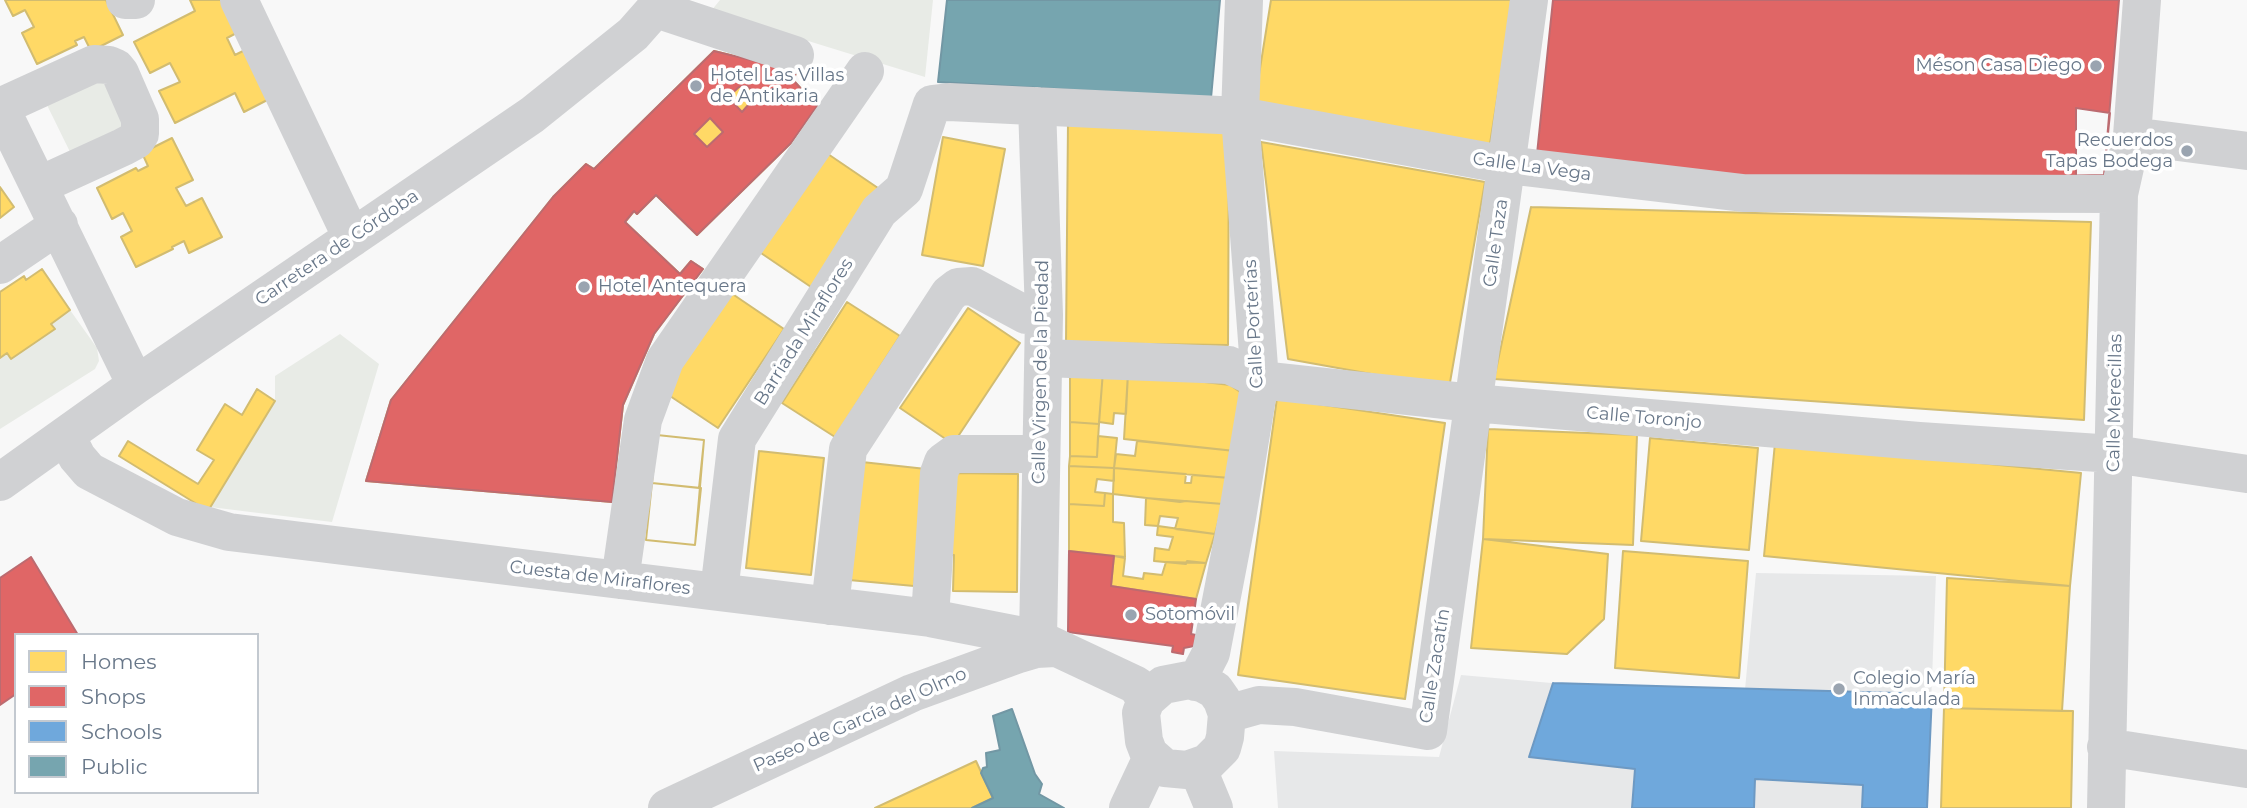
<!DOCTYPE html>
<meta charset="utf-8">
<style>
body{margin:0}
#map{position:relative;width:2247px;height:808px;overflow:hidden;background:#f8f8f8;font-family:Montserrat,sans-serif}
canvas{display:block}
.legend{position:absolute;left:14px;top:633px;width:245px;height:161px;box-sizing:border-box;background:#fff;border:2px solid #c3c9d0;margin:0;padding:9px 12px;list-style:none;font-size:21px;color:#687789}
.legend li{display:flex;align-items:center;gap:14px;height:35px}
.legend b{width:35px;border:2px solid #c3c9d0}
</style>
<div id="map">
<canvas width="2247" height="808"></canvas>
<ul class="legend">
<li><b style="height:19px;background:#ffd966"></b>Homes</li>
<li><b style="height:19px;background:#e06666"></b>Shops</li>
<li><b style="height:19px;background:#6fa8dc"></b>Schools</li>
<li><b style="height:19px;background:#76a5af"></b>Public</li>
</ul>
</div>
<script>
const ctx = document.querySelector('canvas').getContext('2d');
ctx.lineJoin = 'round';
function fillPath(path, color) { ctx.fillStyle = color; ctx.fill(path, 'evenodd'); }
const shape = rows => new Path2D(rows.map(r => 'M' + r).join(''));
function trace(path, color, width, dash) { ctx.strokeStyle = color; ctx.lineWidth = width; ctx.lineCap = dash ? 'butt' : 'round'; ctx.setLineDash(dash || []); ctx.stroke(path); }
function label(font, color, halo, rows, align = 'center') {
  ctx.font = font + ' Montserrat,sans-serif'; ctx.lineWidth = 7; ctx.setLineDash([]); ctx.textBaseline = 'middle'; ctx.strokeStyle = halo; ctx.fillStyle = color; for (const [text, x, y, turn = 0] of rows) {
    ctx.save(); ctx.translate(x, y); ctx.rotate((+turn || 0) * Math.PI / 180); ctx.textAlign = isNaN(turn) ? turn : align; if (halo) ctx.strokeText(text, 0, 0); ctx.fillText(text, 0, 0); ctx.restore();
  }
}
fillPath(shape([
 [1756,573,1936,576,1927,808,1278,808,1274,751,1439,757,1461,675,1744,700]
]), '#e7e8e9');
fillPath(shape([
 [720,0,933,0,925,77,711,11],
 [99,75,130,127,72,156,46,103],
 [70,310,97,348,99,361,95,369,0,429,0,358,7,353,11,359,55,329,51,324],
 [340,334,379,364,332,522,210,507,275,401,275,376]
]), '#e8ebe6');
const homes = shape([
 [5,0,106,0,123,35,91,51,84,37,75,41,77,45,37,64,22,33,34,27,25,10,13,16,5,0],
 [190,0,230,0,244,29,227,38,235,55,253,46,277,95,244,112,235,93,175,123,159,91,180,82,170,63,150,73,134,42,195,11,190,0],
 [1271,0,1513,0,1489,150,1253,112,1271,0],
 [714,51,796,71,794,81,817,106,791,143,697,235,656,195,637,214,634,211,625,222,680,274,691,261,703,269,654,334,623,405,612,502,366,481,391,400,553,197,586,164,594,169,714,51],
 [1068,122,1229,123,1228,345,1066,343,1068,122],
 [943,137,1005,149,983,266,922,255,943,137],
 [172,138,193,180,176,188,186,206,202,198,222,237,189,253,184,241,172,247,173,249,136,267,121,237,132,231,123,213,112,219,97,188,136,168,138,171,148,166,142,153,172,138],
 [1261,142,1485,182,1449,388,1288,359,1261,142],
 [825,152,878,188,811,287,758,251,825,152],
 [0,187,14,207,0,218,0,187],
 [1531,207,2091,222,2084,420,1494,379,1531,207],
 [42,269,70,310,51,324,55,329,11,359,7,353,0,358,0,292,24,276,26,280,42,269],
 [731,293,784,329,718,428,664,392,731,293],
 [847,302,900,336,835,437,782,403,847,302],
 [968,308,1020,343,953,444,900,408,968,308],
 [1070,369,1103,371,1099,424,1070,422,1070,369],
 [1103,371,1128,373,1126,414,1114,413,1113,424,1099,422,1103,371],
 [1128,373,1230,385,1246,396,1235,451,1124,439,1128,373],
 [257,389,275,401,208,511,119,456,128,441,198,484,214,460,197,450,225,404,242,415,257,389],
 [1277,398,1445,423,1405,699,1238,675,1277,398],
 [1070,422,1099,424,1097,457,1070,456,1070,422],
 [1488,429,1637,435,1633,545,1483,539,1488,429],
 [657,435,704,440,695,545,646,540,657,435],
 [657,435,704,440,699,488,652,483,657,435],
 [1098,436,1117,438,1114,468,1069,466,1070,456,1097,457,1098,436],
 [1650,438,1758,448,1749,550,1641,541,1650,438],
 [1137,441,1235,451,1230,478,1114,468,1116,454,1135,456,1137,441],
 [1775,443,2081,473,2070,586,1764,556,1775,443],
 [759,451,824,458,811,575,746,568,759,451],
 [862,462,926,469,914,586,849,580,862,462],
 [1069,466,1114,468,1114,481,1097,479,1095,492,1105,493,1104,506,1069,504,1069,466],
 [1114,468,1186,474,1185,483,1191,483,1192,475,1230,478,1223,504,1186,501,1180,502,1113,494,1114,468],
 [955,473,1018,474,1017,592,953,591,954,555,948,555,955,473],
 [652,483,701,488,695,545,646,540,652,483],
 [1105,493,1113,494,1113,522,1124,523,1125,557,1069,551,1069,504,1104,506,1105,493],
 [1146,498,1223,504,1215,534,1175,529,1178,518,1160,516,1158,526,1145,525,1146,498],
 [1158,526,1215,534,1206,563,1187,561,1186,564,1154,561,1155,548,1169,550,1173,537,1157,535,1158,526],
 [1483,539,1608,554,1604,619,1567,654,1471,648,1483,539],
 [1623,551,1748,561,1739,678,1615,668,1623,551],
 [1114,556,1125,558,1123,576,1143,579,1144,573,1162,575,1166,562,1206,563,1196,599,1111,586,1114,556],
 [1947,578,2070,586,2062,711,1944,708,1947,578],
 [1944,708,2073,711,2071,808,1941,808,1944,708],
 [976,761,993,798,972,808,875,808,976,761]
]);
fillPath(homes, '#ffd966');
trace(homes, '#d2bc70', 2);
const shops = shape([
 [1553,0,2119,0,2104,175,1756,182,1537,154,1553,0],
 [714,51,796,71,794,81,817,106,791,143,697,235,656,195,637,214,634,211,625,222,680,274,691,261,703,269,654,334,623,405,612,502,366,481,391,400,553,197,586,164,594,169,714,51],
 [747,86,757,95,742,112,728,97,739,87,747,86],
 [710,118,723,132,707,147,694,134,710,118],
 [2076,108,2110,113,2104,175,2076,176,2076,108],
 [1069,551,1114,556,1111,586,1196,599,1191,634,1196,635,1194,646,1184,648,1183,654,1172,652,1173,646,1068,632,1069,551],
 [31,557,78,635,16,635,16,694,0,705,0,578,31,557]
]);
fillPath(shops, '#e06666');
trace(shops, '#bc6b70', 2);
const schools = shape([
 [1553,683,1932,694,1927,808,1862,808,1863,785,1755,779,1754,808,1632,808,1635,769,1529,757,1553,683]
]);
fillPath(schools, '#6fa8dc');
trace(schools, '#6d99c3', 2);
const public = shape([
 [947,0,1220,0,1211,98,938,82,947,0],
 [1012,709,1035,774,1042,784,1039,794,1064,808,972,808,993,798,981,773,983,768,987,767,986,753,1000,750,993,716,1012,709]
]);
fillPath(public, '#76a5af');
trace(public, '#7297a4', 2);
trace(shape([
 [125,0,136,0],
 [239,0,352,238],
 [656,9,795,55],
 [1037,106,1044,315,1038,639],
 [0,107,94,64,109,65,116,68,120,73,140,119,140,134,136,140,123,147,40,185],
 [0,107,136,385],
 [2132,136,2247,151],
 [0,265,59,225],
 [1044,358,1229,365,1260,380,1473,403,1919,441,2114,454,2247,474],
 [66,435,77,457,89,471,177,517,229,532,930,618,1038,639,1136,685,1146,700],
 [0,482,136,385,532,115,633,34,663,0],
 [620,580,643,420,665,360,865,71],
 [719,592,737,439,879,211,904,189,932,104,949,102,1240,116,1507,165,1743,193,2119,194],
 [830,606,848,449,949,294,958,287,972,286,1026,315,1044,315],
 [930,618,939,473,943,462,954,454,1040,454],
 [1189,680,1204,684,1215,690,1222,700,1227,714,1225,737,1222,748,1207,763,1187,770,1165,768,1149,754,1144,741,1141,713,1146,700,1163,685,1189,680],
 [1196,682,1211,653,1237,518,1260,380,1240,116,1244,0],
 [1227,714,1259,705,1295,707,1428,731,1529,0],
 [2106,747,2247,769],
 [1197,767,1214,808],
 [667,808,912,693,1019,654,1036,649,1055,648],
 [1128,808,1152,757],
 [2106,808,2119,194,2132,136,2142,0]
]), '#d0d1d3', 38);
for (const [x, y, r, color] of [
 [2096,66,7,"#9aa4b0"],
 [696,86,7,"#9aa4b0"],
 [2187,151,7,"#9aa4b0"],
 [584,287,7,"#9aa4b0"],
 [1131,615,7,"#9aa4b0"],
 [1839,689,7,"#9aa4b0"]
]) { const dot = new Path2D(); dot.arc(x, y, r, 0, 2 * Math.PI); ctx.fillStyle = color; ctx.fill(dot); trace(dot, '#fff', 2.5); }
label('18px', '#687789', '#fff', [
 ["Méson Casa Diego",2082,66,"right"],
 ["Hotel Las Villas",710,76],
 ["de Antikaria",710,97],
 ["Recuerdos",2173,141,"right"],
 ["Tapas Bodega",2173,162,"right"],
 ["Hotel Antequera",598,287],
 ["Sotomóvil",1145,615],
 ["Colegio María",1853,679],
 ["Inmaculada",1853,700]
], 'left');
label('18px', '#687789', '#fff', [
 ["Calle La Vega",1532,167,8],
 ["Calle Taza",1496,243,-82],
 ["Carretera de Córdoba",337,248,-34],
 ["Calle Porterías",1254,324,-93],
 ["Barriada Miraflores",804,332,-58],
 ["Calle Virgen de la Piedad",1041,372,-89],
 ["Calle Merecillas",2115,403,-89],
 ["Calle Toronjo",1644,418,5],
 ["Cuesta de Miraflores",600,578,7],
 ["Calle Zacatín",1435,666,-81],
 ["Paseo de García del Olmo",860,720,-24]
]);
</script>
